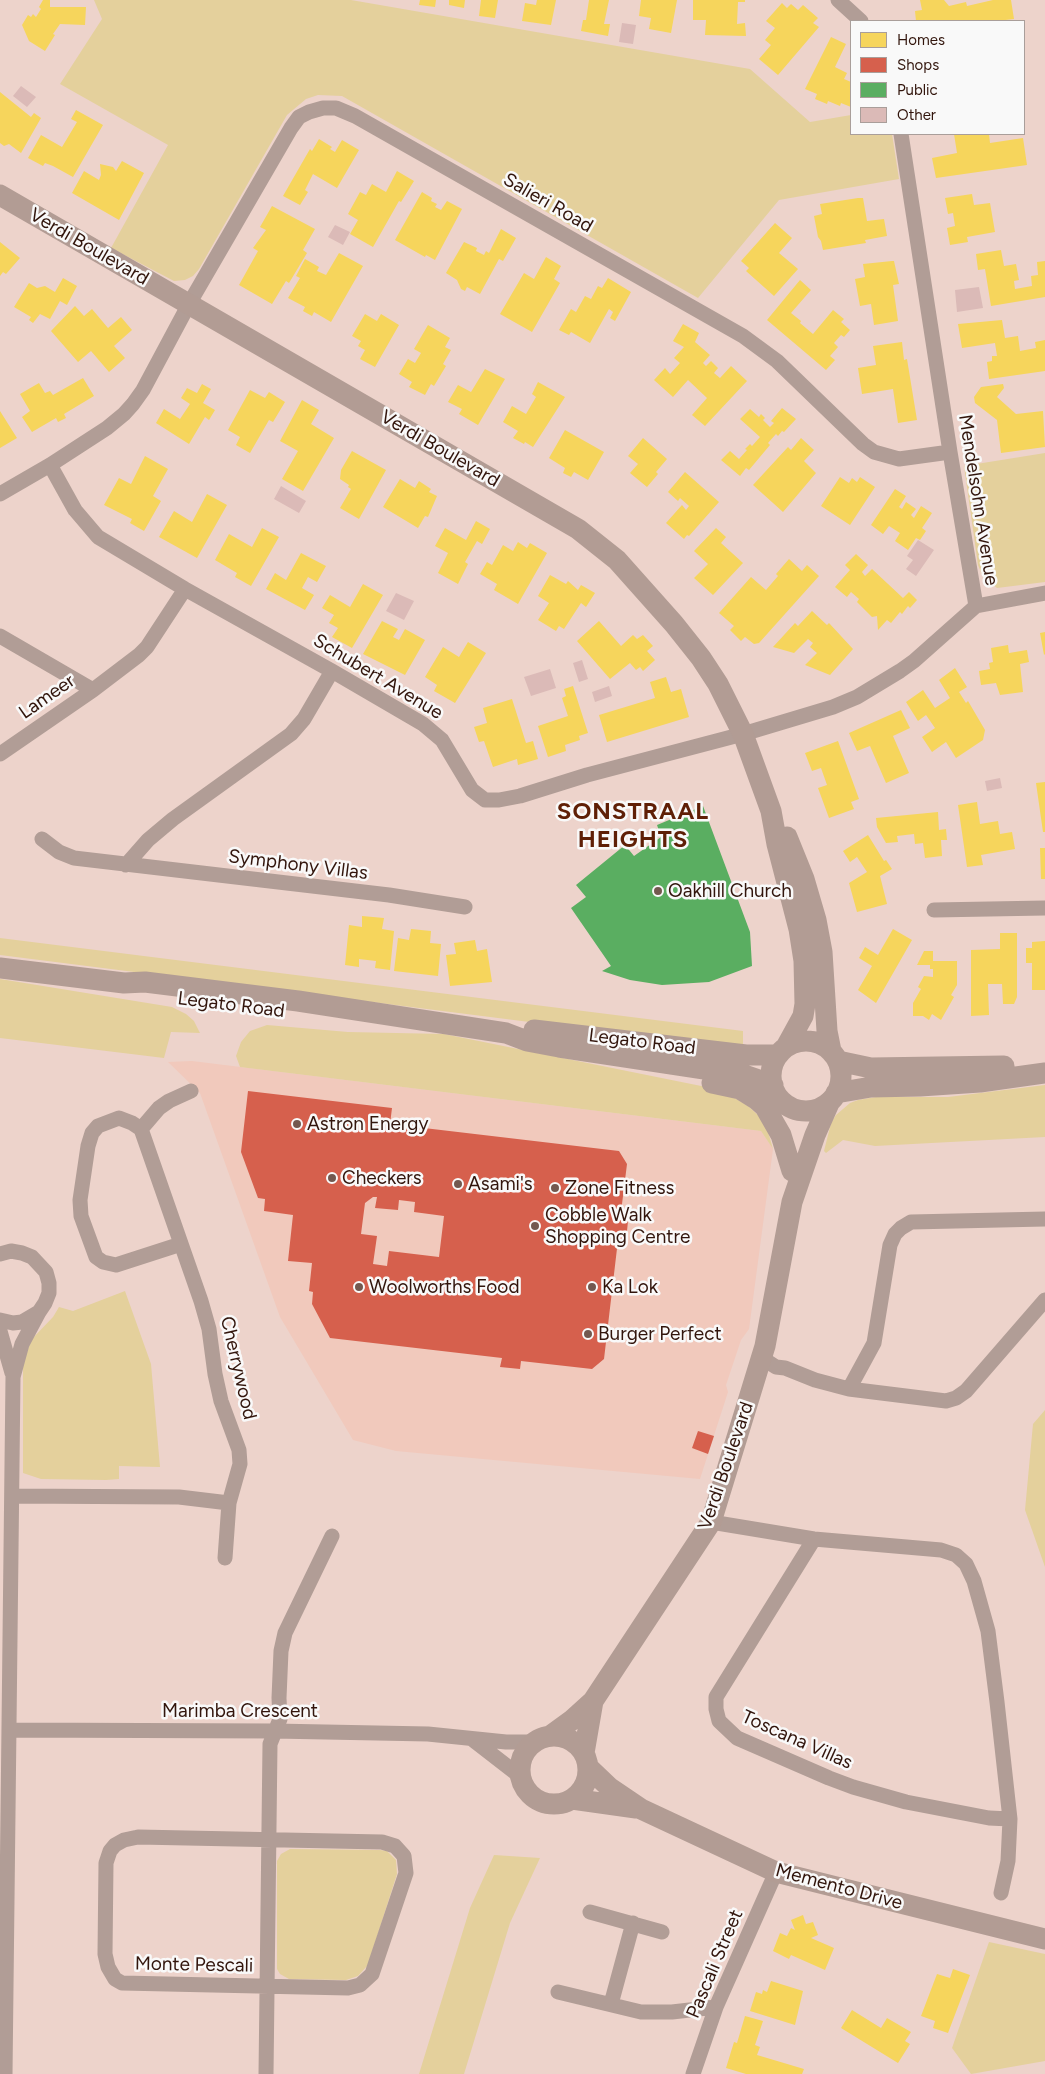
<!DOCTYPE html>
<style>
body{margin:0}
#map{position:relative;width:1045px;height:2074px;overflow:hidden;background:#edd3cb;font-family:Figtree,sans-serif}
canvas{display:block}
.legend{position:absolute;left:850px;top:20px;width:175px;height:115px;box-sizing:border-box;background:#f9f9f9;border:1px solid #a99e9a;margin:0;padding:6px 9px;list-style:none;font-size:15px;color:#32150c}
.legend li{display:flex;align-items:center;gap:10px;height:25px}
.legend b{width:25px;border:1px solid #a99e9a}
</style>
<div id="map">
<canvas width="1045" height="2074"></canvas>
<ul class="legend">
<li><b style="height:14px;background:#f6d55c"></b>Homes</li>
<li><b style="height:14px;background:#d6604d"></b>Shops</li>
<li><b style="height:14px;background:#5aae61"></b>Public</li>
<li><b style="height:14px;background:#dbbab7"></b>Other</li>
</ul>
</div>
<script>
const ctx = document.querySelector('canvas').getContext('2d');
ctx.lineJoin = 'round';
function fillPath(path, color) { ctx.fillStyle = color; ctx.fill(path, 'evenodd'); }
const shape = rows => new Path2D(rows.map(r => 'M' + r).join(''));
function trace(path, color, width, dash) { ctx.strokeStyle = color; ctx.lineWidth = width; ctx.lineCap = dash ? 'butt' : 'round'; ctx.setLineDash(dash || []); ctx.stroke(path); }
function label(font, color, halo, rows, align = 'center') {
  ctx.font = font + ' Figtree,sans-serif'; ctx.lineWidth = 5; ctx.setLineDash([]); ctx.textBaseline = 'middle'; ctx.strokeStyle = halo; ctx.fillStyle = color; for (const [text, x, y, turn = 0] of rows) {
    ctx.save(); ctx.translate(x, y); ctx.rotate((+turn || 0) * Math.PI / 180); ctx.textAlign = isNaN(turn) ? turn : align; if (halo) ctx.strokeText(text, 0, 0); ctx.fillText(text, 0, 0); ctx.restore();
  }
}
fillPath(shape([
 [192,1061,761,1131,773,1149,749,1329,741,1340,726,1385,728,1392,700,1479,396,1451,353,1440,280,1317,200,1093,168,1062]
]), '#f1c9bc');
fillPath(shape([
 [94,0,351,0,750,69,810,122,851,115,851,134,892,134,899,179,779,200,698,298,342,96,318,95,306,99,287,115,199,269,193,276,185,280,174,281,111,248,168,145,60,84,102,19],
 [1045,453,1045,582,997,588,983,577,978,565,964,466],
 [0,938,743,1031,743,1049,0,955],
 [0,979,172,1007,186,1014,194,1021,200,1033,171,1032,164,1058,0,1038],
 [267,1025,348,1032,444,1034,721,1090,748,1106,758,1115,767,1128,773,1149,761,1131,240,1067,236,1056,241,1042,250,1031],
 [1045,1085,1045,1137,875,1146,843,1140,826,1153,824,1151,831,1123,836,1115,850,1103,858,1100,876,1097,948,1097],
 [125,1291,151,1364,160,1467,119,1466,119,1479,106,1480,41,1479,23,1473,23,1364,31,1340,53,1317,59,1307,73,1311],
 [1045,1410,1045,1567,1025,1510,1033,1424],
 [290,1849,380,1850,387,1851,396,1860,397,1874,368,1965,358,1976,346,1980,289,1979,280,1974,277,1969,277,1861,281,1854],
 [494,1855,540,1858,510,1923,464,2074,419,2074,470,1908],
 [989,1942,1045,1954,1045,2061,971,2074,952,2048]
]), '#e4d09c');
fillPath(shape([
 [43,0,50,0,50,7,86,7,85,25,60,24,53,34,55,35,45,51,29,41,22,25,28,15,31,17,33,14,36,17,41,9,39,7],
 [420,0,436,0,435,7,419,5],
 [449,0,465,0,464,8,449,5],
 [481,0,498,0,495,18,479,16],
 [537,0,556,0,551,25,522,21,525,3,536,5],
 [589,0,609,0,604,24,610,24,608,36,581,31,583,20,586,20],
 [641,0,677,0,671,33,649,29,651,18,639,16],
 [693,0,745,0,745,2,738,2,737,24,745,23,746,36,705,35,706,20,693,20],
 [920,0,944,0,949,6,966,2,967,6,993,0,1011,0,1014,19,997,21,916,21,915,11,922,10],
 [782,3,787,8,791,4,798,10,803,5,818,18,813,23,819,27,778,75,759,59,771,45,765,40,775,28,766,21],
 [831,37,846,44,835,67,847,73,844,79,851,82,851,107,841,103,840,106,828,101,827,104,815,99,817,94,805,89],
 [0,92,31,117,34,113,41,118,21,153,9,144,4,146,0,143],
 [76,110,103,125,73,177,53,166,45,163,43,166,28,158,41,135,62,147,77,122,71,119],
 [954,134,989,134,990,143,1023,138,1027,165,936,178,932,158,957,153],
 [319,139,332,147,330,149,335,152,342,140,359,150,337,188,313,174,305,190,308,192,300,205,283,196,310,149,312,151],
 [122,161,144,173,119,220,72,193,84,171,99,180,101,175,100,164,113,167,116,171],
 [397,171,414,181,401,202,399,201,373,247,350,234,358,220,348,214,360,192,366,195,372,184,386,192],
 [422,192,432,198,431,201,437,204,435,207,441,210,447,201,462,209,435,260,426,255,425,257,395,240],
 [972,194,974,205,990,203,995,232,967,237,968,242,950,245,947,228,955,226,953,213,948,214,945,198],
 [858,198,863,198,867,221,884,219,887,236,865,240,866,243,823,250,821,241,818,237,814,216,822,214,820,204],
 [272,206,315,229,303,250,307,253,289,283,286,281,272,304,239,285,258,251,253,248,266,230,260,227],
 [775,223,792,238,779,253,798,269,774,296,746,271,749,268,741,261],
 [501,229,516,238,503,261,499,259,480,294,467,287,465,291,461,289,457,280,446,273,464,242,477,248,476,251,484,255,486,251,489,253],
 [0,242,20,258,6,274,3,272,0,276],
 [1001,250,1004,266,1016,264,1019,280,1014,281,1015,289,1032,286,1031,276,1038,275,1037,262,1045,261,1045,297,991,306,985,269,978,270,976,254],
 [339,253,363,266,331,322,314,312,312,316,303,311,305,307,288,298,300,278,296,276,305,259,319,267,317,271,326,275],
 [546,257,561,266,554,279,560,283,532,332,500,314,524,273,534,279],
 [892,261,894,261,899,284,893,285,898,321,874,325,871,304,860,306,855,279,865,277,863,264],
 [63,278,77,286,67,305,60,301,50,319,40,314,33,323,29,320,31,317,14,307,29,283,37,288,45,286,55,292],
 [608,278,631,292,615,321,610,318,613,312,609,309,590,343,571,332,569,335,559,330,571,309,576,312,585,296,591,299,598,286,602,288],
 [800,280,811,290,791,313,801,321,800,323,813,334,833,310,844,319,841,322,850,330,844,337,841,335,834,343,838,347,830,356,835,360,826,370,767,320],
 [75,306,84,316,92,309,108,328,121,317,132,330,114,346,125,358,109,372,91,351,78,362,51,331],
 [365,314,377,321,381,314,399,325,375,367,360,359,365,350,358,346,361,341,352,336],
 [1002,320,1005,338,1018,336,1020,351,1036,348,1035,342,1045,340,1045,371,989,379,987,362,992,361,992,356,997,356,995,343,962,348,958,324],
 [683,324,699,333,695,342,710,355,703,363,706,366,711,361,718,368,714,373,720,378,731,366,747,381,705,426,692,415,707,398,688,380,673,397,654,380,665,368,670,374,680,363,674,358,684,347,673,341],
 [428,325,450,338,445,347,451,350,443,364,446,366,434,386,431,384,425,395,409,387,412,382,399,374,408,359,415,363,421,353,414,349],
 [902,342,904,360,907,359,917,420,898,423,893,389,862,394,858,368,876,365,873,346],
 [485,369,505,379,478,425,459,414,462,409,448,402,458,385,471,392],
 [83,378,94,396,64,414,66,418,58,422,56,418,32,432,22,417,30,411,20,394,39,383,45,393,50,391,53,395],
 [538,382,565,397,533,447,525,442,524,444,513,438,518,431,503,422,512,406,526,414,536,397,532,394],
 [202,384,211,389,203,403,215,410,209,420,205,417,189,444,156,423,164,409,180,419,190,404,181,398,187,388,197,393],
 [1003,384,1004,388,997,397,1016,414,1043,411,1045,447,1001,453,997,420,975,403,974,397,981,387],
 [250,390,265,398,269,392,285,402,273,422,269,420,250,453,236,445,240,437,228,430],
 [302,400,319,410,311,424,334,438,303,491,282,479,298,451,280,441],
 [782,408,796,419,784,432,782,431,778,436,776,434,768,443,770,445,749,470,746,468,740,476,721,460,730,451,739,459,747,450,745,449,750,444,752,446,760,437,740,419,750,409,759,417,761,414,765,418,763,420,770,427,774,423,771,421],
 [0,411,17,438,0,448],
 [565,430,604,452,588,480,574,472,571,477,563,473,565,468,549,458],
 [643,438,667,459,656,472,658,474,647,487,630,473,638,464,628,456],
 [801,438,814,450,804,461,816,473,783,512,753,485,788,447,791,450],
 [352,451,386,470,359,519,340,508,351,489,348,487,349,485,340,479,341,470],
 [145,456,168,469,153,496,161,501,144,531,130,523,132,519,104,505,119,478,131,484],
 [685,472,719,502,689,536,687,535,684,539,666,523,682,505,686,510,689,506,680,498,678,501,668,492],
 [840,477,849,483,852,478,857,482,860,477,875,487,850,525,821,506],
 [400,479,415,488,419,481,431,489,429,492,437,496,428,517,425,516,418,528,383,507],
 [895,489,906,496,899,507,902,509,906,502,916,509,911,515,914,518,921,506,932,513,922,528,926,531,920,540,916,538,908,550,895,541,900,533,889,526,883,534,871,525],
 [207,494,227,505,197,558,159,537,174,511,192,522],
 [476,521,490,529,482,544,477,541,465,562,468,564,458,584,438,573,448,553,435,546,445,528,466,540],
 [262,528,279,537,251,586,235,577,237,573,215,560,229,534,252,547],
 [716,528,726,537,721,543,743,563,713,595,694,578,708,564,694,551],
 [518,542,527,548,530,543,547,553,518,604,494,590,497,584,480,574,487,562,492,565,503,545,513,551],
 [301,553,326,566,317,582,308,577,302,588,314,595,305,610,266,589,275,573,286,580],
 [856,554,868,565,862,572,865,576,872,569,903,598,909,592,917,600,910,608,908,606,902,614,900,612,891,623,887,620,878,630,877,616,872,617,857,602,859,599,851,592,847,597,835,587,850,570,845,565],
 [789,559,802,571,807,565,819,576,759,643,754,644,745,637,741,641,730,630,734,626,719,613,751,577,766,590,778,576,776,574],
 [550,575,566,584,568,581,578,590,581,585,595,593,586,607,581,603,564,629,559,626,556,631,538,620,549,603,538,596],
 [363,584,383,595,352,648,332,637,338,628,329,623,334,615,322,608,330,595,350,607],
 [812,611,827,625,829,623,853,649,830,675,805,665,817,653,810,647,813,643,808,639,794,653,773,647,795,623,798,626],
 [382,621,398,629,393,637,399,640,405,629,425,640,405,675,363,654],
 [599,621,621,646,633,635,637,639,643,635,653,646,647,651,655,660,643,671,640,667,636,670,630,663,610,679,577,641],
 [1045,632,1045,654,1044,655,1040,633],
 [468,642,486,653,455,703,434,691,437,685,425,677,443,647,459,657],
 [1008,645,1009,653,1027,650,1029,662,1020,664,1023,692,1000,695,996,683,981,685,979,671,990,669,989,663,993,662,991,648],
 [955,668,967,687,959,692,966,703,968,701,985,730,983,740,956,758,946,742,932,752,922,737,935,728,926,715,918,721,906,702,923,690,935,708,950,698,939,680],
 [666,677,671,692,681,689,689,717,607,742,599,715,655,698,650,682],
 [573,686,588,733,579,736,580,740,565,745,566,751,548,757,538,726,568,716,562,698,566,696,564,689],
 [512,699,526,743,533,741,538,759,518,765,517,759,493,767,484,741,479,742,474,727,487,723,483,708],
 [901,710,910,728,893,736,909,773,886,783,870,746,857,751,849,733],
 [838,741,859,799,851,802,854,809,829,818,818,788,827,785,821,768,812,771,805,753],
 [1045,782,1045,832,1043,832,1036,783],
 [977,802,980,824,998,821,1000,834,1012,832,1015,849,981,855,983,865,967,867,958,805],
 [938,812,939,830,946,829,947,840,941,840,942,856,925,858,923,843,915,844,914,834,897,836,898,842,886,843,877,827,876,818],
 [868,835,884,861,886,860,892,869,880,876,887,904,857,912,849,883,867,872,857,857,850,862,843,851],
 [1040,848,1045,848,1045,879,1041,879],
 [362,916,384,918,382,929,394,931,390,970,375,968,376,961,359,959,359,967,345,965,349,925,362,927],
 [411,929,431,931,430,943,441,944,438,976,394,971,398,938,409,940],
 [893,929,912,940,876,1003,858,990,872,966,859,958,865,947,878,955],
 [1000,933,1017,933,1017,997,1014,1004,1003,1004,1002,984,988,984,989,1015,971,1016,971,950,1000,949],
 [475,940,477,951,487,949,492,982,450,986,446,955,456,954,454,943],
 [1045,941,1045,990,1032,990,1032,963,1026,963,1026,948,1032,948,1032,942],
 [924,951,933,951,933,961,957,961,957,985,951,995,954,997,941,1020,932,1014,929,1020,923,1016,913,1016,913,1003,921,989,918,987,924,976,933,977,933,969,930,969,930,965,917,965],
 [803,1915,806,1924,813,1922,818,1935,811,1938,834,1948,825,1970,791,1955,789,1959,773,1951,780,1933,787,1936,791,1928,795,1930,791,1920],
 [953,1969,970,1975,948,2033,933,2028,935,2021,921,2016,937,1974,950,1978],
 [771,1981,803,1991,795,2025,750,2011,756,1992,762,1994,763,1990,767,1992],
 [852,2010,881,2028,887,2018,911,2032,905,2041,910,2044,898,2063,841,2028],
 [745,2016,763,2021,755,2045,760,2047,757,2055,804,2069,802,2074,746,2074,726,2068,734,2042,737,2043]
]), '#f6d55c');
fillPath(shape([
 [248,1091,392,1108,390,1124,619,1151,627,1164,620,1220,628,1221,626,1241,618,1240,604,1359,592,1369,521,1361,520,1369,500,1367,502,1358,330,1338,312,1304,313,1292,309,1291,312,1263,288,1261,293,1215,264,1211,265,1199,258,1198,241,1152],
 [373,1197,377,1197,375,1208,398,1210,399,1200,415,1202,414,1212,444,1216,439,1257,389,1251,387,1266,373,1264,377,1236,361,1234,365,1203],
 [698,1431,714,1436,708,1454,692,1448]
]), '#d6604d');
fillPath(shape([
 [703,806,750,932,752,966,709,982,662,985,630,980,602,971,611,966,571,908,586,897,576,885,625,845,634,856,661,837,657,825]
]), '#5aae61');
fillPath(shape([
 [622,23,636,25,633,44,619,42],
 [21,86,36,97,27,107,13,96],
 [335,225,350,232,343,245,328,237],
 [979,287,983,308,957,312,955,290],
 [281,486,306,501,299,513,274,499],
 [918,540,934,550,916,576,906,569,913,560,907,556],
 [396,593,414,601,404,620,386,611],
 [582,660,588,679,579,682,573,663],
 [550,669,556,688,531,696,524,677],
 [609,686,612,696,595,702,592,692],
 [1000,778,1002,788,987,791,985,781]
]), '#dbbab7');
trace(shape([
 [838,0,861,21],
 [901,134,950,452,976,606],
 [50,465,75,510,98,537,185,589,332,671,423,724,442,740,472,790,485,800,499,800,520,796,587,775,743,734,833,707,857,697,900,671,914,661,976,606],
 [0,494,50,465,107,428,124,414,133,404,143,390,189,304,291,128,299,117,309,112,323,108,336,108,355,116,743,336,777,361,863,444,874,452,899,459,950,452],
 [976,606,1045,593],
 [0,636,93,690],
 [0,754,93,690,139,655,147,647,185,589],
 [42,839,59,852,74,858,389,895,465,907],
 [126,865,148,840,173,819,291,734,304,719,332,671],
 [934,910,1045,908],
 [141,1129,159,1108,169,1101,191,1091],
 [0,1254,11,1251,22,1253,32,1257,46,1272,49,1283,49,1293,45,1303,39,1312,22,1322,13,1323,0,1320],
 [0,1331,12,1373],
 [762,1358,776,1367,785,1368,815,1380,849,1389,946,1401,956,1398,966,1391,1045,1300],
 [849,1389,874,1343,890,1245,895,1234,901,1228,911,1222,1045,1219],
 [12,1496,179,1497,229,1503,240,1464,239,1450,221,1401,215,1374,209,1329,201,1301,141,1129,132,1123,119,1118,98,1126,92,1133,88,1146,80,1200,81,1216,96,1257,103,1262,116,1265,181,1244],
 [711,1522,814,1539,941,1550,956,1555,966,1564,974,1581,988,1631,997,1702,1010,1819,1008,1861,1001,1893],
 [814,1539,716,1697,716,1709,719,1721,737,1738,829,1778,853,1787,906,1802,989,1818,1010,1819],
 [225,1558,229,1503],
 [9,1730,274,1731,428,1734,506,1742,535,1742],
 [472,1739,521,1777],
 [138,1837,382,1842,395,1846,404,1856,406,1873,372,1974,360,1985,348,1988,122,1983,115,1979,108,1967,105,1954,106,1863,110,1851,115,1845,124,1840,138,1837],
 [590,1912,662,1932],
 [558,1992,641,2012,672,2012,716,2007],
 [611,2004,633,1923],
 [5,2074,13,1377,22,1344,39,1312],
 [266,2074,270,1744,280,1719,279,1698,281,1651,285,1633,332,1536],
 [693,2074,716,2007,776,1872]
]), '#b19d96', 15);
trace(shape([
 [0,195,578,529,617,560,674,624,701,658,718,684,743,734,771,811,777,844,799,929,804,961,805,1004,803,1016,786,1047],
 [787,837,804,879,816,920,822,952,827,1031,831,1051],
 [0,968,124,983,145,982,298,1001,506,1033,527,1041,559,1047,744,1075,773,1085],
 [534,1030,746,1055,778,1055],
 '771 1076a35 35 0 1 1 70 0a35 35 0 1 1-70 0Z',
 [838,1061,871,1068,1004,1066],
 [712,1083,740,1089,756,1099,765,1107,781,1135,792,1171],
 [836,1093,871,1087,920,1086,980,1082,1045,1073],
 [550,1736,572,1720,593,1701,711,1522,765,1346,792,1202,815,1135,830,1101],
 '520 1770a34 34 0 1 1 68 0a34 34 0 1 1-68 0Z',
 [584,1753,593,1701],
 [589,1768,610,1788,641,1809,776,1872,1045,1939],
 [572,1799,636,1808]
]), '#b29c94', 21);
for (const [x, y, r, color] of [
 [658,891,5,"#73584f"],
 [297,1124,5,"#73584f"],
 [332,1178,5,"#73584f"],
 [458,1184,5,"#73584f"],
 [555,1188,5,"#73584f"],
 [535,1226,5,"#73584f"],
 [359,1287,5,"#73584f"],
 [592,1287,5,"#73584f"],
 [588,1334,5,"#73584f"]
]) { const dot = new Path2D(); dot.arc(x, y, r, 0, 2 * Math.PI); ctx.fillStyle = color; ctx.fill(dot); trace(dot, '#f9f9f9', 2); }
label('19px', '#32150c', '#f9f9f9', [
 ["Salieri Road",548,203,30],
 ["Verdi Boulevard",89,247,30],
 ["Verdi Boulevard",440,449,30],
 ["Mendelsohn Avenue",978,500,81],
 ["Schubert Avenue",378,677,31],
 ["Lameer",47,697,-35],
 ["Symphony Villas",298,865,7],
 ["Legato Road",231,1005,7],
 ["Legato Road",642,1042,7],
 ["Cherrywood",238,1368,77],
 ["Verdi Boulevard",726,1466,-71],
 ["Marimba Crescent",240,1711],
 ["Toscana Villas",797,1740,24],
 ["Memento Drive",839,1887,15],
 ["Pascali Street",715,1964,-67],
 ["Monte Pescali",194,1965,1]
]);
label('19px', '#32150c', '#f9f9f9', [
 ["Oakhill Church",668,891],
 ["Astron Energy",307,1124],
 ["Checkers",342,1178],
 ["Asami's",468,1184],
 ["Zone Fitness",565,1188],
 ["Cobble Walk",545,1215],
 ["Shopping Centre",545,1237],
 ["Woolworths Food",369,1287],
 ["Ka Lok",602,1287],
 ["Burger Perfect",598,1334]
], 'left');
ctx.letterSpacing = '1px';
label('bold 24px', '#5f1f06', '#f9f9f9', [
 ["SONSTRAAL",633,812],
 ["HEIGHTS",633,840]
]);
ctx.letterSpacing = '0px';
</script>
